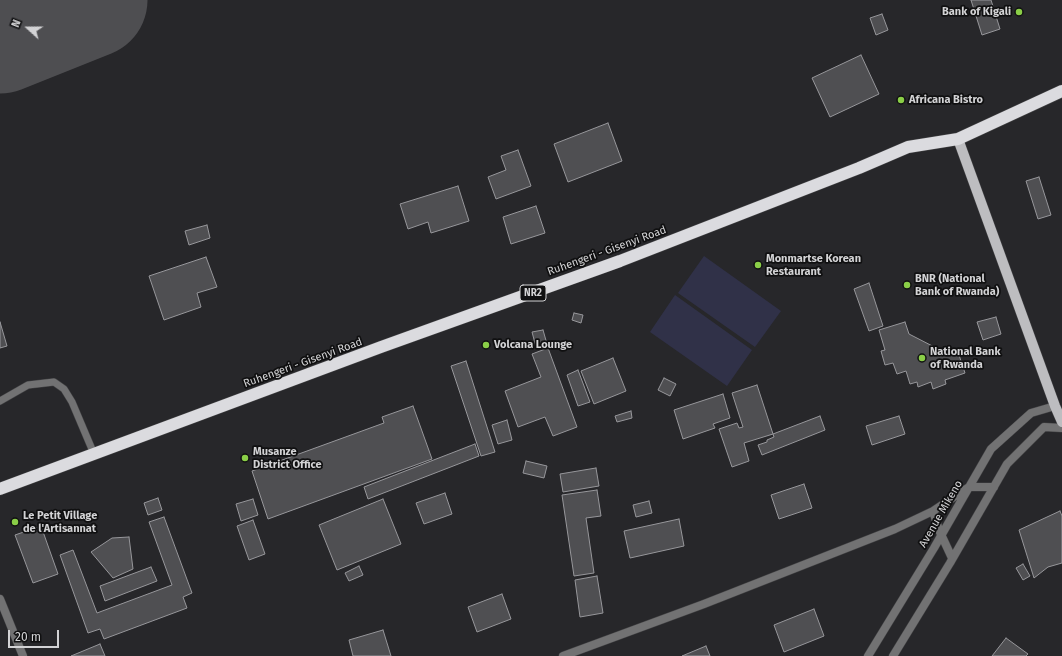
<!DOCTYPE html>
<style>
body{margin:0}
#map{position:relative;width:1062px;height:656px;overflow:hidden;background:#27272a;font-family:"Fira Sans",sans-serif}
canvas{display:block}
.north{position:absolute;left:8px;top:8px;width:40px;height:40px;-webkit-text-stroke:3px #101011;paint-order:stroke;rotate:291deg;font-size:11px;font-weight:700;line-height:16px;text-align:center;color:#d3d3d5}
.north::after{content:'';display:block;margin:auto;width:14px;height:18px;background:#d3d3d5;clip-path:polygon(50% 0,100% 100%,50% 72%,0 100%)}
.scale{position:absolute;left:8px;top:630px;width:51px;height:18px;box-sizing:border-box;border:2px solid #d3d3d5;border-top:0;padding-left:5px;font-size:12px;line-height:14px;white-space:nowrap;color:#d3d3d5;-webkit-text-stroke:3px #101011;paint-order:stroke}
</style>
<div id="map">
<canvas width="1062" height="656"></canvas>
<div class="north">N</div>
<div class="scale">20 m</div>
</div>
<script>
const ctx = document.querySelector('canvas').getContext('2d');
ctx.lineJoin = 'round';
function fillPath(path, color) { ctx.fillStyle = color; ctx.fill(path, 'evenodd'); }
const shape = rows => new Path2D(rows.map(r => 'M' + r).join(''));
function trace(path, color, width, dash) { ctx.strokeStyle = color; ctx.lineWidth = width; ctx.lineCap = dash ? 'butt' : 'round'; ctx.setLineDash(dash || []); ctx.stroke(path); }
function label(font, color, halo, rows, align = 'center') {
  ctx.font = font + ' "Fira Sans",sans-serif'; ctx.lineWidth = 3.5; ctx.setLineDash([]); ctx.textBaseline = 'middle'; ctx.strokeStyle = halo; ctx.fillStyle = color; for (const [text, x, y, turn = 0] of rows) {
    ctx.save(); ctx.translate(x, y); ctx.rotate((+turn || 0) * Math.PI / 180); ctx.textAlign = isNaN(turn) ? turn : align; if (halo) ctx.strokeText(text, 0, 0); ctx.fillText(text, 0, 0); ctx.restore();
  }
}
fillPath(shape([
 [704,256,781,311,755,347,678,293],
 [675,295,752,350,727,386,650,332]
]), '#303148');
trace(shape([
 [0,36,90,0]
]), '#4e4e51', 115);
const building = shape([
 [971,0,991,0,1000,29,982,35,971,0],
 [882,14,888,30,876,35,870,18,882,14],
 [861,55,879,94,830,117,812,78,861,55],
 [608,123,622,161,568,182,554,144,608,123],
 [518,150,531,186,496,199,488,177,506,170,501,156,518,150],
 [1039,177,1051,215,1038,219,1026,181,1039,177],
 [458,186,469,221,431,233,428,222,408,229,400,204,458,186],
 [536,206,545,233,511,244,503,217,536,206],
 [207,225,210,238,189,245,185,231,207,225],
 [206,257,217,287,197,293,201,307,164,320,149,276,206,257],
 [869,283,883,326,869,331,854,289,869,283],
 [574,313,583,315,581,323,572,320,574,313],
 [996,317,1001,334,983,340,977,322,996,317],
 [0,322,7,346,0,348,0,322],
 [905,322,909,334,946,353,957,349,965,373,945,380,946,384,933,389,931,382,918,387,917,382,910,384,906,371,897,374,893,363,885,365,881,351,885,350,879,330,905,322],
 [543,330,547,344,536,347,532,332,543,330],
 [548,348,577,427,553,436,545,417,518,427,505,391,541,377,532,354,548,348],
 [613,358,626,391,594,404,581,371,613,358],
 [466,361,495,452,481,456,451,366,466,361],
 [578,370,590,402,578,406,567,375,578,370],
 [664,378,676,384,670,396,658,390,664,378],
 [757,385,773,434,744,443,749,461,732,467,719,429,737,423,739,428,743,427,732,393,757,385],
 [723,394,730,418,713,424,715,428,683,439,674,410,723,394],
 [413,406,432,459,268,519,252,471,384,423,382,417,413,406],
 [631,411,632,418,617,422,615,416,631,411],
 [820,416,825,430,762,455,758,445,767,442,767,440,774,437,773,434,820,416],
 [899,416,905,434,872,445,866,426,899,416],
 [507,420,512,440,498,444,492,425,507,420],
 [475,444,479,456,368,499,364,487,475,444],
 [526,461,547,466,544,478,523,473,526,461],
 [596,468,599,486,563,492,560,474,596,468],
 [804,484,812,508,779,519,771,495,804,484],
 [597,490,601,516,586,518,594,573,574,576,562,495,597,490],
 [445,493,452,514,424,524,416,503,445,493],
 [158,498,162,510,148,515,144,503,158,498],
 [253,499,258,515,241,521,236,504,253,499],
 [383,499,401,544,337,570,319,525,383,499],
 [649,501,652,513,636,517,633,505,649,501],
 [1060,511,1062,516,1062,563,1048,567,1034,578,1019,530,1060,511],
 [164,517,192,593,183,597,187,608,104,639,100,629,88,633,60,555,73,550,97,613,172,585,149,522,164,517],
 [679,519,684,546,630,558,624,531,679,519],
 [253,520,265,554,249,560,237,526,253,520],
 [41,526,58,574,33,583,15,535,41,526],
 [129,537,133,569,113,578,91,552,112,538,129,537],
 [1023,564,1030,576,1023,580,1016,568,1023,564],
 [359,566,363,575,349,581,345,573,359,566],
 [151,567,157,581,105,601,100,586,151,567],
 [597,576,603,613,580,617,575,580,597,576],
 [502,594,511,619,477,632,468,607,502,594],
 [814,609,824,636,784,652,774,625,814,609],
 [383,630,391,656,353,656,349,640,383,630],
 [1006,638,1028,654,1026,656,992,656,1006,638],
 [100,644,105,656,71,656,100,644],
 [706,646,710,656,682,656,706,646]
]);
fillPath(building, '#4f4f52');
trace(building, '#97979b', 1);
const lane = shape([
 [0,401,28,385,54,382,64,389,72,402,94,454]
]);
const street = shape([
 [933,511,939,530,952,558],
 [0,599,23,656],
 [563,656,704,604,895,529,933,511,969,487,994,487],
 [868,656,934,548,991,449,1031,413,1055,406],
 [893,656,950,563,1007,464,1044,427,1062,428]
]);
const primary = shape([
 [958,139,1055,406,1062,422]
]);
const highway = shape([
 [0,489,381,347,620,261,859,168,908,147,958,139,1062,91]
]);
trace(lane, '#434345', 8);
trace(street, '#434345', 9);
trace(primary, '#434345', 11);
trace(highway, '#434345', 13);
trace(lane, '#727273', 7);
trace(street, '#727273', 8);
trace(primary, '#bdbdc0', 10);
trace(highway, '#dbdbdf', 12);
for (const [x, y, r, color] of [
 [1019,12,4,"#8ace47"],
 [901,100,4,"#8ace47"],
 [758,265,4,"#8ace47"],
 [907,285,4,"#8ace47"],
 [486,345,4,"#8ace47"],
 [922,358,4,"#8ace47"],
 [245,458,4,"#8ace47"],
 [15,522,4,"#8ace47"]
]) { const dot = new Path2D(); dot.arc(x, y, r, 0, 2 * Math.PI); ctx.fillStyle = color; ctx.fill(dot); trace(dot, '#101011', 1.5); }
for (const [x, y, w] of [
 [533,293,26]
]) { const box = new Path2D(); box.roundRect(x - w / 2, y - 8, w, 16, 3); ctx.fillStyle = '#101011'; ctx.fill(box); trace(box, '#d3d3d5', 1); }
label('bold 10px', '#d3d3d5', null, [
 ["NR2",533,293]
]);
label('bold 11px', '#d3d3d5', '#101011', [
 ["Bank of Kigali",1011,12,"right"],
 ["Africana Bistro",909,100],
 ["Monmartse Korean",766,259],
 ["Restaurant",766,272],
 ["BNR (National",915,279],
 ["Bank of Rwanda)",915,292],
 ["Volcana Lounge",494,345],
 ["National Bank",930,352],
 ["of Rwanda",930,365],
 ["Musanze",253,452],
 ["District Office",253,465],
 ["Le Petit Village",23,516],
 ["de l'Artisannat",23,529]
], 'left');
label('11px', '#d3d3d5', '#101011', [
 ["Ruhengeri - Gisenyi Road",607,251,-20],
 ["Ruhengeri - Gisenyi Road",303,363,-20],
 ["Avenue Mikeno",941,514,-60]
]);
</script>
